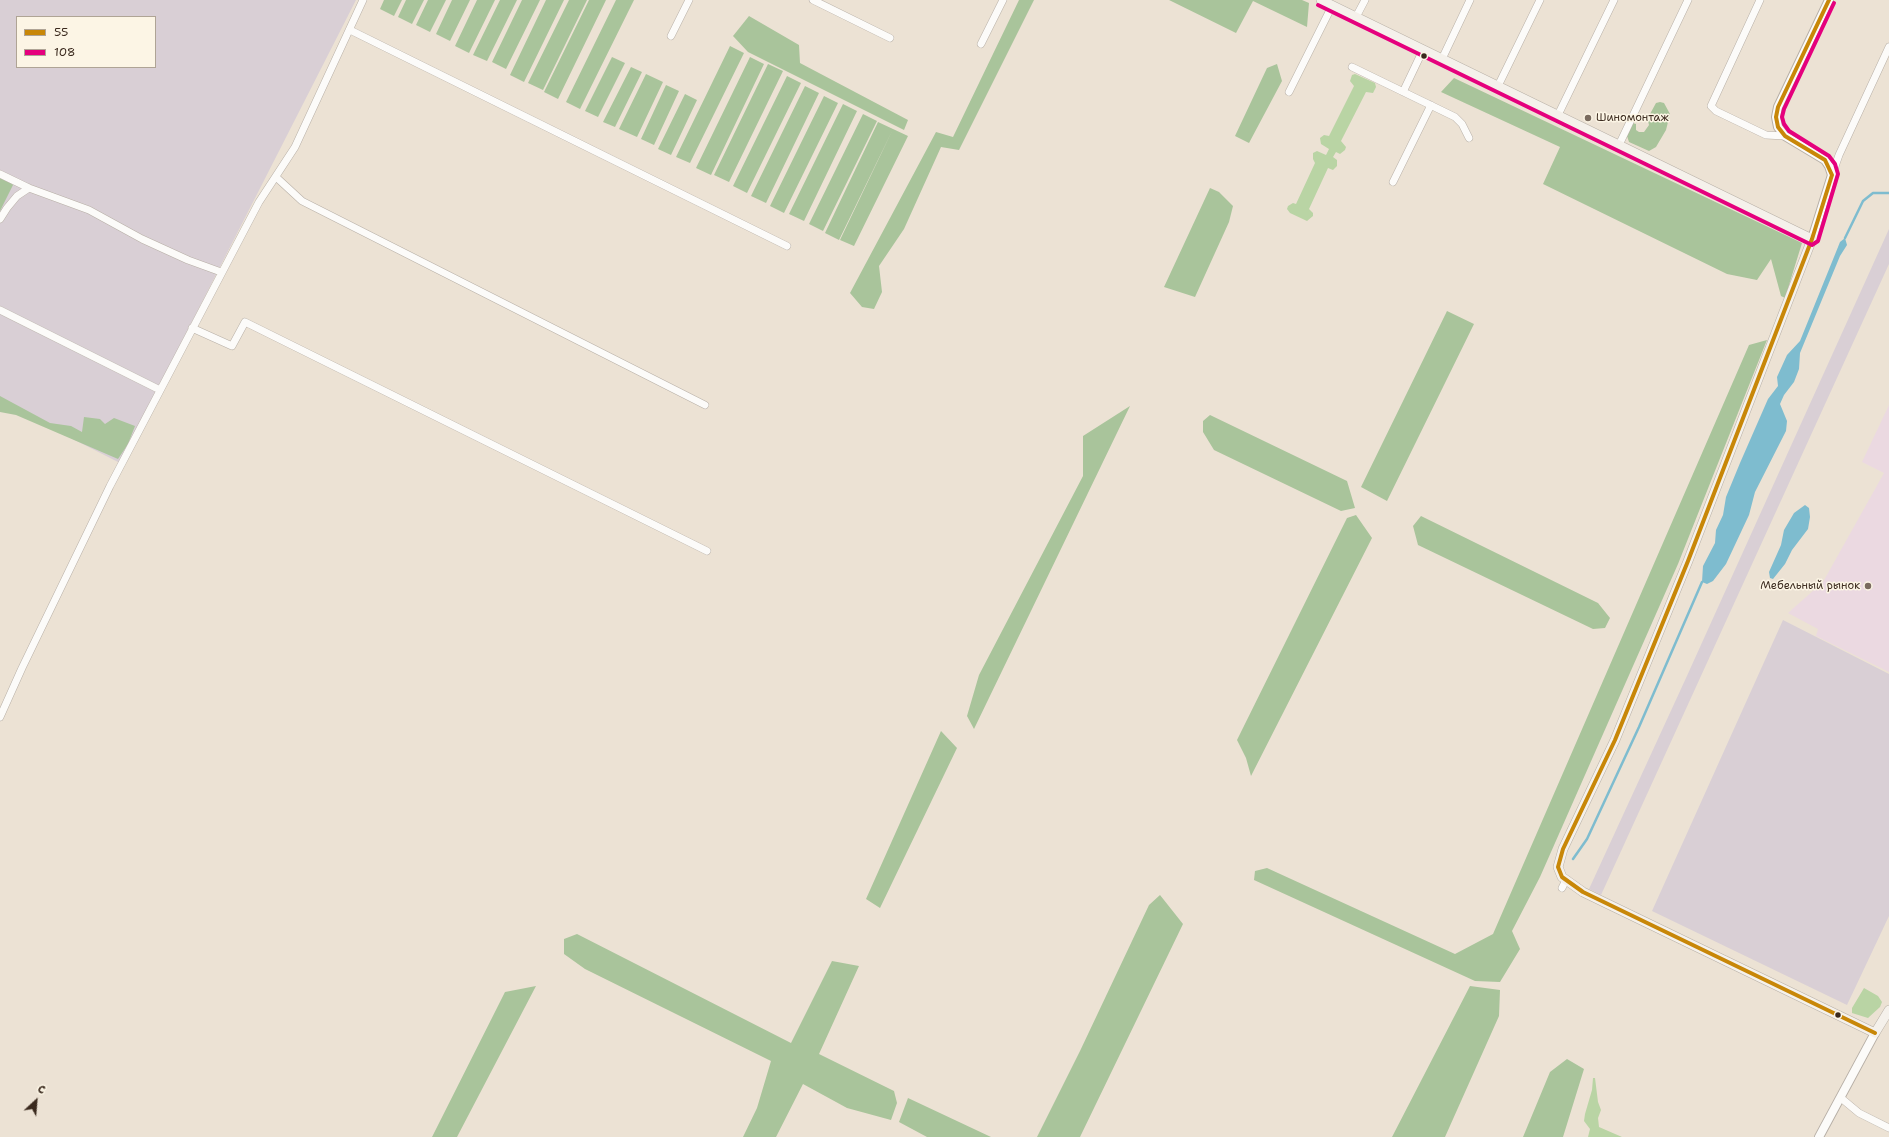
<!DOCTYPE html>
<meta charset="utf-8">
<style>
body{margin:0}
#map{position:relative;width:1889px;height:1137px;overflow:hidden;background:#ece2d4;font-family:"Shantell Sans",sans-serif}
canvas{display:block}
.legend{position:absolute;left:16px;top:16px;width:140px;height:52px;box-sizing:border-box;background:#fcf5e5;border:1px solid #afa495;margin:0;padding:5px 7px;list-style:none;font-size:12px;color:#3b2a1e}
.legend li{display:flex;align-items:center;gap:8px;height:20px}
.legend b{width:20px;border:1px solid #afa495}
.north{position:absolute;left:16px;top:1081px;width:40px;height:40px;-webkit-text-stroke:3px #fcf5e5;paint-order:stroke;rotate:26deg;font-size:11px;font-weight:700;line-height:16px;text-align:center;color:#3b2a1e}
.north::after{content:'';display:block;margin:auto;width:14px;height:18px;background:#3b2a1e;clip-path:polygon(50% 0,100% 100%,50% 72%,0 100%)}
</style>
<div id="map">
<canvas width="1889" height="1137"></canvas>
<ul class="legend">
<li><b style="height:5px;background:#c88708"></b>55</li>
<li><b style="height:5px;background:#e5007d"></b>108</li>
</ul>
<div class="north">С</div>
</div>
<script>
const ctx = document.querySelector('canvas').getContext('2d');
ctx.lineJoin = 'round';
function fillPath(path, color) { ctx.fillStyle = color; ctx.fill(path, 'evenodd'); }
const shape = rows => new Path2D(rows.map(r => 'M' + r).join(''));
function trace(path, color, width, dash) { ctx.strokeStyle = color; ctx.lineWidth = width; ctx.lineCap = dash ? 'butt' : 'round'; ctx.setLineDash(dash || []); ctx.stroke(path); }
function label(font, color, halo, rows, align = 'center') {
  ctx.font = font + ' "Shantell Sans",sans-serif'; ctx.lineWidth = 3; ctx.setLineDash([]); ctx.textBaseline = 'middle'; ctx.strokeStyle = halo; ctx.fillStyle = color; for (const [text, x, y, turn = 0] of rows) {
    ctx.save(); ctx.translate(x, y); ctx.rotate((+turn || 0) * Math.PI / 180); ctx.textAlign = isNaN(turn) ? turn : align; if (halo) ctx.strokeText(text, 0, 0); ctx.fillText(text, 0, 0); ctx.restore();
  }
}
fillPath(shape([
 [1889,405,1889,672,1816,636,1818,629,1788,613,1823,582,1884,473,1862,462]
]), '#ebd9e1');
fillPath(shape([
 [0,0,356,0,120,463,0,402],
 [17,17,155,17,155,67,17,67],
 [1889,229,1889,264,1601,895,1589,889,1686,678],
 [1783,620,1889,674,1889,916,1847,1005,1652,911]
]), '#d9cfd5');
fillPath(shape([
 [1355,74,1375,83,1376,87,1373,93,1366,92,1341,141,1346,147,1345,150,1340,154,1336,152,1333,157,1337,160,1337,166,1333,170,1328,168,1309,209,1313,213,1313,216,1307,221,1290,213,1287,209,1288,206,1293,203,1296,204,1315,163,1313,159,1313,153,1317,151,1326,155,1329,149,1321,144,1320,138,1324,135,1329,136,1354,86,1350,81,1352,75],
 [1864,988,1878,996,1882,1002,1880,1007,1868,1018,1852,1013,1852,1008],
 [1593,1078,1595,1078,1598,1102,1601,1110,1598,1118,1599,1127,1622,1137,1588,1137,1590,1129,1584,1121,1585,1114,1592,1090]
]), '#b9d4a4');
fillPath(shape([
 [384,0,402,0,394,16,380,9],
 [406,0,424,0,412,24,398,17],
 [428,0,446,0,430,32,416,25],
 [452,0,470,0,450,41,436,34],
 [477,0,495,0,469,53,455,46],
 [500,0,517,0,487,61,473,55],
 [522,0,540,0,506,69,492,62],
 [546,0,564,0,524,82,510,75],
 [569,0,587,0,543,90,528,83],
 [589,0,606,0,558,99,544,92],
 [616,0,634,0,580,109,566,102],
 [1019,0,1034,0,959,150,941,147,904,229,879,266,882,292,874,309,862,307,850,293,936,132,953,137],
 [1169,0,1302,0,1309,3,1307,27,1253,1,1236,33],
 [749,16,799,45,800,63,908,120,904,130,748,52,733,36],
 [730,46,744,53,690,163,676,157],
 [612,57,625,63,598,117,585,111],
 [750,57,764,64,711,175,696,168],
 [768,64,783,71,729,182,714,175],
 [1277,64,1282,81,1249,143,1235,136,1267,68],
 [631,67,642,72,615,127,603,122],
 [646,74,663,82,637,137,619,129],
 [787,76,801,83,747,193,733,186],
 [1454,78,1802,243,1785,298,1781,296,1771,259,1757,280,1727,274,1543,184,1560,147,1441,92],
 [666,85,679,91,654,145,641,139],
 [805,86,819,93,766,203,751,196],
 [685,94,697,100,671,155,658,149],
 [824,96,838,103,784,213,770,206],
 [1660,102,1664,103,1670,114,1666,130,1656,147,1649,151,1629,142,1626,133,1632,123,1636,124,1636,130,1639,132,1644,132,1649,125,1647,117,1650,114,1656,103],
 [843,104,857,111,804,221,789,214],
 [863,114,877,121,823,231,809,224],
 [878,122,893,129,839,240,825,233],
 [893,129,908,136,854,246,840,240],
 [0,176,10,181,13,185,0,211],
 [1210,188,1219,192,1233,206,1229,222,1195,297,1164,287],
 [1447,311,1474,324,1387,501,1361,487],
 [1767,340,1678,564,1540,877,1512,931,1520,949,1500,982,1475,981,1254,880,1255,871,1267,868,1455,954,1493,934,1749,345],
 [0,396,50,423,71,426,82,432,84,417,100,419,105,424,114,418,135,426,128,444,118,459,16,415,0,412],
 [1130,406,974,729,967,716,979,675,1083,476,1083,436],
 [1210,415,1347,481,1355,508,1341,511,1214,450,1203,432,1203,421],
 [1356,515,1372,538,1251,776,1246,758,1237,740,1347,518],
 [1421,516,1598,603,1610,618,1605,628,1593,629,1418,545,1413,526],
 [941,731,957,748,880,908,866,899],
 [1160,895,1183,924,1080,1137,1037,1137,1080,1051,1149,905],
 [577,934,791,1043,832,961,859,966,819,1054,894,1091,897,1103,891,1120,847,1108,803,1084,776,1137,743,1137,757,1108,771,1061,585,969,564,954,564,939],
 [536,986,457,1137,432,1137,505,992],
 [1470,986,1500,990,1499,1016,1445,1137,1392,1137],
 [1567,1059,1584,1069,1563,1137,1523,1137,1550,1072],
 [908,1098,991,1137,927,1137,899,1122]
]), '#a9c49b');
fillPath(shape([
 [1845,238,1847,245,1840,256,1800,353,1799,369,1794,382,1784,395,1780,404,1787,421,1786,431,1755,492,1749,515,1726,564,1713,581,1707,584,1702,582,1703,566,1715,543,1716,530,1723,515,1726,497,1740,463,1768,399,1778,386,1777,377,1787,355,1800,341,1836,252,1840,242],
 [1805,505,1809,508,1810,517,1808,529,1792,550,1785,564,1773,579,1770,578,1769,572,1781,545,1784,530,1794,513]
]), '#7ebccf');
trace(shape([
 [1845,238,1863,201,1873,193,1889,193],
 [1573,859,1587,839,1639,727,1702,582]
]), '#7ebccf', 2.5);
const minor = shape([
 [813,0,890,38],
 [1760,0,1711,106,1716,111,1766,135,1785,136],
 [1356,17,1365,0],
 [350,30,787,246],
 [671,36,689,0],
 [981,44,1003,0],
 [1442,59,1470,0],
 [1352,67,1455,117,1462,124,1469,138],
 [1498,86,1540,0],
 [1289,92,1332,6],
 [1403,92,1423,50],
 [1558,115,1614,0],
 [1619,145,1688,0],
 [0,174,29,188,89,210,142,239,188,260,221,272],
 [1832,175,1839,155,1889,47],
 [276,177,302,201,705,405],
 [1393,182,1431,105],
 [0,219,7,208,17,196,29,188],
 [0,310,160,390],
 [192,328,232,346,245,322,707,551],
 [0,717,22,668,110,486,259,202,295,147,363,0],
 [1562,888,1566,880],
 [1841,1098,1859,1113,1889,1128]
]);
const tertiary = shape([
 [1812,239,1832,175,1829,166,1825,160,1785,136,1778,127,1776,117,1778,107,1829,0],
 [1819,1137,1875,1033]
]);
const secondary = shape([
 [1321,0,1812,239,1688,561,1615,740,1563,849,1558,867,1562,877,1583,892,1875,1033,1889,1010]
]);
trace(minor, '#b7afa6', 8);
trace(tertiary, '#b7afa6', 10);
trace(secondary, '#b7afa6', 10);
trace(minor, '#fcfbf9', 7);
trace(tertiary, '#fcfbf9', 8);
trace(secondary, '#f5f1eb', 9);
trace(shape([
 [1829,0,1778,107,1776,117,1778,127,1785,136,1825,160,1832,175,1812,239,1688,561,1615,740,1563,849,1558,867,1562,877,1583,892,1875,1033]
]), '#c88708', 4);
trace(shape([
 [1318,5,1812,245,1818,241,1838,174,1835,164,1829,156,1789,131,1784,124,1782,117,1784,109,1834,3]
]), '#e5007d', 4);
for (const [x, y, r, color] of [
 [1424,56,3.5,"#3b2a1e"],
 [1588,118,4,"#796a5e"],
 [1868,586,4,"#796a5e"],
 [1838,1015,3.5,"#3b2a1e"]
]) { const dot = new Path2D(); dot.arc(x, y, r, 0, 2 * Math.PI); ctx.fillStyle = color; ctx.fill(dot); trace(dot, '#fcf5e5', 1.5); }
label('11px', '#3b2a1e', '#fcf5e5', [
 ["Шиномонтаж",1596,118],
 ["Мебельный рынок",1860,586,"right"]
], 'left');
</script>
